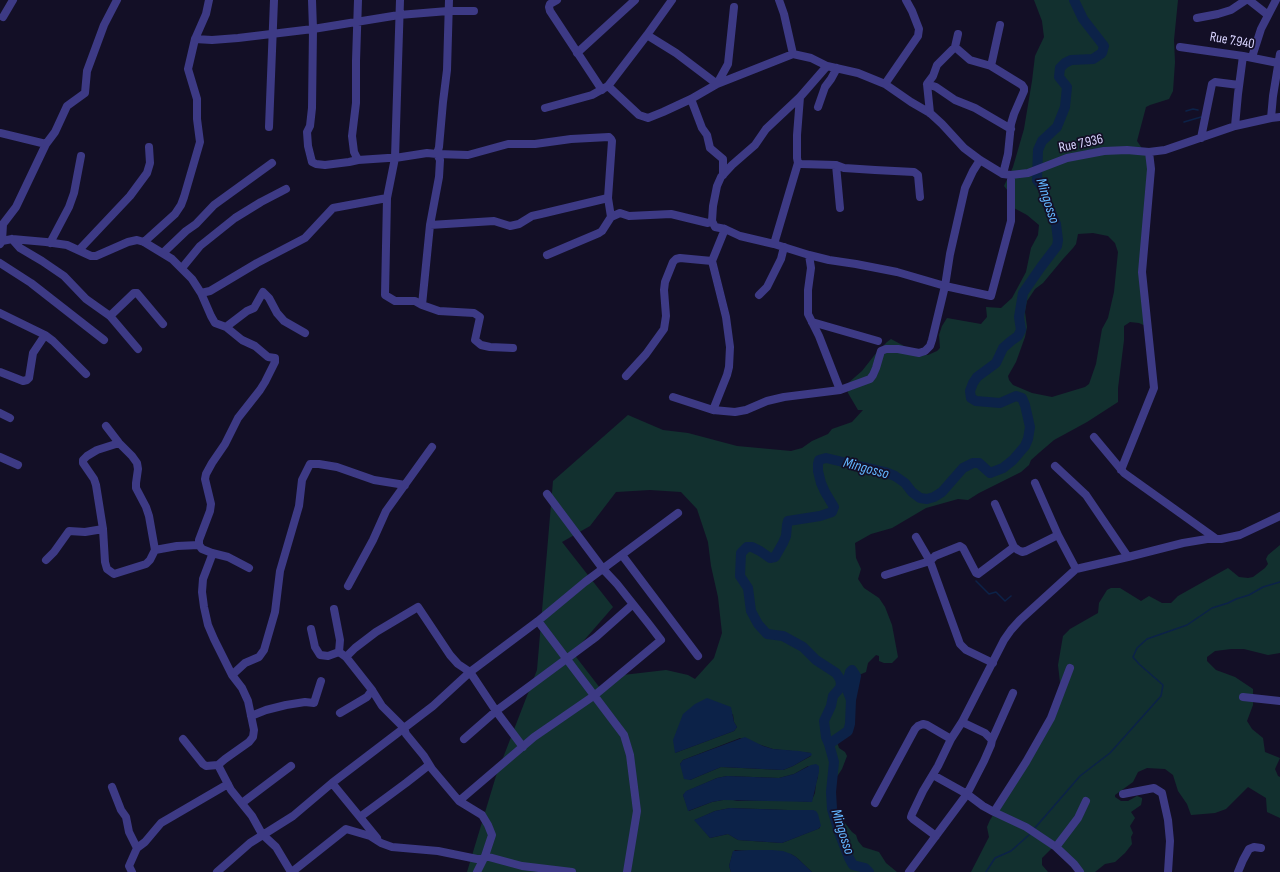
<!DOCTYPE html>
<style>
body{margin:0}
canvas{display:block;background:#130f26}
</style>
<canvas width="1280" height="872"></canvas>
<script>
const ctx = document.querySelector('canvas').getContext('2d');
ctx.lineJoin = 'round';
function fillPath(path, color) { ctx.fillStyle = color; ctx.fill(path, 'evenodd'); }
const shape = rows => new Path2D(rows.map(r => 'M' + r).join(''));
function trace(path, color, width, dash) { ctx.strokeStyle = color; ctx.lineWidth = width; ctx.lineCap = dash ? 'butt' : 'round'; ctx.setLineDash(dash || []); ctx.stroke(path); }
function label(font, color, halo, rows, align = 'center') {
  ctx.font = font + ' "Sofia Sans Condensed",sans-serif'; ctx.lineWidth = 3.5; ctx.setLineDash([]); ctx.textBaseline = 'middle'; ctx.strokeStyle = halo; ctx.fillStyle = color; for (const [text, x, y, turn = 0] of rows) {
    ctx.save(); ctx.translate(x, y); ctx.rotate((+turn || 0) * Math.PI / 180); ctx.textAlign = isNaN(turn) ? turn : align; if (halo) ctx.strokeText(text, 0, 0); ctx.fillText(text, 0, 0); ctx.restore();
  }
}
fillPath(shape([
 [1034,0,1178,0,1174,40,1175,62,1173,91,1169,99,1150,105,1146,107,1137,141,1154,166,1144,267,1150,328,1139,323,1130,322,1124,326,1124,340,1118,388,1118,402,1087,422,1054,440,1040,452,1031,460,1029,465,1021,472,979,493,968,500,958,499,926,508,892,528,871,534,855,543,856,558,861,569,858,579,864,588,879,598,885,607,892,625,898,657,892,663,884,663,879,661,879,656,876,655,868,663,866,672,859,675,855,691,851,729,845,737,839,740,837,742,839,748,845,752,847,756,842,769,834,781,834,802,841,818,852,832,856,835,858,841,863,847,879,852,886,863,897,872,812,872,796,857,791,854,735,850,733,852,729,866,731,872,467,872,496,776,537,670,553,481,628,415,663,430,688,433,737,446,791,451,802,448,812,441,828,434,832,429,852,422,863,410,858,410,848,393,847,384,862,371,877,352,887,342,891,339,917,353,928,355,937,351,940,348,939,335,942,326,947,318,981,324,987,317,986,307,1001,308,1012,298,1026,272,1031,248,1038,235,1039,225,1027,215,1014,208,1008,191,1004,186,1013,167,1024,129,1032,81,1035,56,1044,37,1042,21],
 [1093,233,1108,236,1115,243,1118,252,1114,292,1108,318,1102,329,1096,364,1089,384,1085,387,1052,397,1032,393,1013,385,1009,380,1008,376,1016,362,1025,337,1027,327,1025,312,1027,301,1035,289,1043,283,1063,259,1073,248,1076,244,1078,234],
 [650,490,681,492,697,509,708,542,711,566,718,597,722,633,714,658,695,679,688,675,666,670,623,675,600,688,573,653,613,607,562,542,590,526,616,492],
 [733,714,734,722,737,727,734,731,675,753],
 [740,738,773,749,811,753,811,756,793,766,783,770,721,767,690,780,680,764,683,760],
 [808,766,818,777,816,783,815,793,811,802,783,800,737,801,733,800,723,800,712,802,689,811,683,795,687,791,717,778,727,776,779,778,794,774],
 [730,808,787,810,813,810,820,828,782,843,738,840,728,834,710,838,695,820,715,811],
 [1280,545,1280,653,1268,655,1244,649,1231,649,1215,651,1207,657,1207,661,1216,670,1235,677,1253,689,1253,705,1247,721,1252,729,1263,738,1265,752,1280,758,1275,769,1278,776,1280,777,1280,818,1267,812,1266,798,1248,787,1226,809,1215,813,1191,815,1187,804,1178,791,1173,775,1165,769,1147,768,1138,772,1133,782,1115,795,1115,797,1121,801,1128,801,1137,796,1142,798,1142,800,1141,805,1131,812,1135,818,1130,826,1133,833,1131,837,1132,844,1125,853,1115,862,1105,864,1095,872,1078,872,1053,847,1042,858,1042,865,1048,872,971,872,989,837,987,827,990,820,1026,765,1061,691,1058,665,1063,636,1070,629,1098,613,1099,603,1107,590,1111,588,1120,588,1141,601,1149,596,1162,603,1171,603,1178,596,1228,568,1239,577,1248,578,1253,577,1265,568,1268,564,1266,559,1268,555]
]), '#12302f');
fillPath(shape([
 [707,698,731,707,734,722,737,727,734,731,726,734,675,753,673,740,683,714,695,704],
 [745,737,763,746,773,749,799,751,811,753,812,755,793,766,783,770,721,767,690,780,684,779,680,764,683,760],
 [816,764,819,766,819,772,812,802,723,800,712,802,688,811,683,795,686,791,717,778,727,776,779,778,794,774,811,765],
 [730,808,787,810,813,810,816,811,818,814,821,826,818,829,782,843,738,840,728,834,710,838,694,820,715,811],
 [750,850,772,850,783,851,791,854,796,857,812,872,731,872,729,866,733,851]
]), '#0c2248');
trace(shape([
 [1186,111,1193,109,1198,110],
 [1184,122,1201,117],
 [976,581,989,594,996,592,1005,601,1011,596],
 [1034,829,1080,776,1110,753,1161,696,1163,685,1139,664,1133,657,1137,648,1147,639,1187,625,1212,608,1228,603,1236,599,1249,595,1263,587,1280,582],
 [986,872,995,858,1011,851,1030,834]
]), '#0c2248', 1.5);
trace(shape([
 [829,744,848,731,850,724,851,700,856,676,852,670,850,672,848,679,848,692,851,700],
 [869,872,865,868,853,865,849,858,840,835,832,809,831,792,834,762,829,744,826,737,824,721,831,706,833,696,840,688,841,684,840,679,836,673,816,660,803,647,783,636,767,634,758,624,751,611,748,588,740,576,741,553,747,547,752,547,760,551,770,558,775,557,783,543,786,536,787,525,788,521,820,516,832,512,834,507,825,492,821,483,818,471,818,464,819,460,826,458,885,472,895,476,905,483,912,492,920,498,927,499,934,497,942,492,963,468,973,463,979,463,990,473,1003,468,1013,460,1025,446,1028,439,1030,427,1025,405,1022,398,1016,396,1000,403,976,401,971,398,970,391,973,383,977,377,996,363,1003,348,1011,341,1018,336,1021,330,1019,317,1023,293,1041,267,1057,246,1058,240,1056,224,1045,199,1044,190,1037,180,1038,150,1042,141,1057,127,1065,107,1067,87,1059,77,1060,68,1065,63,1071,60,1093,59,1102,53,1104,46,1083,19,1074,0]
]), '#0c2248', 10);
trace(shape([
 [312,0,313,29,399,15,448,11,474,11],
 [449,0,447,70,443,102,439,147,437,154,468,155,508,144,535,144,571,139,609,137,611,139,612,141,608,198,611,217,620,213,629,216,671,214,708,223,712,221],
 [557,0,550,4,549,7,550,11,602,90],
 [779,0,784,14,793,54,811,58,827,66,858,73,885,84,911,102,930,113,942,124,964,148,980,160,1003,174,1011,175,1028,173,1067,158,1104,151,1127,150,1149,152,1165,150,1235,126,1271,118,1280,117],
 [1249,0,1268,15],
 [3,17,13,0],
 [1197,18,1218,14,1231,10,1246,0],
 [647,35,676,53,717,84,728,64,734,7],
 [195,39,212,40,238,38,313,29,312,108,310,126,307,132,308,146,312,162,316,164,325,165,349,162,358,160,388,158,395,158,427,153,437,154,440,160,439,177,430,225,422,305,415,301,395,301,385,295,387,198,395,158,400,0],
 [955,47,970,60,991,66,1022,85,1024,88,1024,91,1014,114,1011,124,1008,154,1003,174],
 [1180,47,1243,56,1278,63,1280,65],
 [577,53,635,0],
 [1252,57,1261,29,1276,0],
 [827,66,800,97,766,129,755,145,732,165,721,177,717,186,713,206,712,221,715,227,725,229,740,236,774,244,809,255,829,260,856,264,897,272,945,286,950,254,965,188,973,171,980,160],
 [991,66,1000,25],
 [885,84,918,36,919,29,912,11,906,0],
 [927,84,936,87,955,100,975,108,1011,129],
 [608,86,639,115,648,118,663,112,691,99,717,84,793,54],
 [800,97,797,135,797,158,798,163,801,164,836,165,844,168,875,170,914,172,918,175,920,197],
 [691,99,702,128,707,135,710,148,723,159,723,175],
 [818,107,825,87,831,79,837,68],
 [545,108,592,95,608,86,647,35,672,0],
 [930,113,927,84,933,76,937,65,955,47,958,34],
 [1271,118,1273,96,1280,54],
 [1235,126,1238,94,1243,56],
 [269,127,274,0],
 [0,133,46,144],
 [1201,138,1212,84,1215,82,1239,85],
 [358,160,354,152,352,136,356,103,356,61,358,0],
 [836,165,840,208],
 [430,225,494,221,510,226,519,224,532,216,541,214,608,198],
 [12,239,20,248,42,261,64,276,86,299,110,316,138,349],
 [2,241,3,224,16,207,46,144,55,132,67,106,85,93,87,71,104,25,117,0],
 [144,242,175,214,181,205,184,197,200,142,197,119,197,99,188,69,195,39,206,14,209,0],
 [50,243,69,207,74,193,81,156],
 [0,244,2,241,12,239,46,242,67,245,91,256,96,256,128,242,137,240,144,242,172,259,192,279,201,293,211,316,215,323,226,327,242,340,255,346,268,357,275,358,275,362,265,382,260,390,238,418,225,444,212,463,206,474,205,479,211,504,210,511,199,540,199,545,202,549,212,553,228,557,249,568],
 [774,244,798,163],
 [79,250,130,196,147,173,150,163,149,147],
 [163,253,186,231,196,224,214,205,272,163],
 [547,255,599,233,602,231,611,217],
 [809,255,811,268,808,290,808,314,819,336,840,390],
 [0,263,31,283,104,340],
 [182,268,200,246,235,218,261,202,286,189],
 [201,293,210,291,257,263,305,238,333,208,387,198],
 [759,295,767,287,781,259,784,247],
 [422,305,439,311,474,313,480,317,475,340,481,345,490,347,513,348],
 [0,313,45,335,53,341,86,374],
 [110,316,134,293,137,293,163,324],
 [812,322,878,341],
 [226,327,247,311,254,308,263,292,269,298,277,313,284,321,305,333],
 [0,372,23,381,27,380,29,378,33,353,45,335],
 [626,376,646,354,664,329,666,316,664,290,665,282,673,262,676,259,680,258,712,261],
 [673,397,713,410,735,412,746,410,767,401,784,397,840,390,870,379,873,375,876,368,881,351,886,349,898,349,919,353,925,351,930,346,932,340,945,286,991,296,1011,221,1011,175],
 [713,410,727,375,729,367,730,347,726,317,712,261,725,229],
 [0,413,10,418],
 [106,426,119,443,132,456,137,463,138,469,136,483,136,488,146,507,149,516,155,550,150,560,146,564,114,574,107,569,105,562,103,529,96,485,94,479,83,463,83,460,87,456,97,450,119,443],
 [1094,437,1124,473,1215,538],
 [0,457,18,465],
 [1055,466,1086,495,1128,557],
 [1121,470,1154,388,1142,272,1151,169,1149,152],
 [1035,483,1058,535,1076,569],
 [995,504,1014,547,1018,550,1022,552,1026,551,1058,535],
 [916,537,930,561,960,644,966,650,993,663],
 [155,550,177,546,199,545],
 [212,553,211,558,203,579,202,592,204,607,208,625,214,639,232,675,242,688,248,701,254,730,253,737,249,742,225,759,218,765,231,790,252,816,262,834,276,847,291,872],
 [622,555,698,656],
 [46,560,54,552,69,531,85,532,103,529],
 [885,575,930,561,935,556,960,546,963,548,976,573,978,574,1014,547],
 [348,586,373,540,386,511,432,447],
 [334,609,340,640,339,652,346,657],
 [538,621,624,735,630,755,637,811,627,872],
 [311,629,315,647,320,655,328,656,339,652],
 [232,675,245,663,259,657,264,650,275,612,280,571,299,506,302,480,310,464,319,464,337,467,374,480,405,485],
 [1243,697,1280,701],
 [340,713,367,697,372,690],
 [251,716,266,710,286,705,305,702,314,703,321,681],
 [962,722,985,733,992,740,991,745,984,761,967,794,983,806,994,812,1026,827,1056,847,1074,864,1080,872],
 [183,739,203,764,206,766,218,765],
 [464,739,496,711,596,637,632,605],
 [992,740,1013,693],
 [523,747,496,711,470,672,458,664,450,655,418,607,376,632,355,648,346,657,372,690,382,706,404,728,406,734,424,756,432,769,459,801,482,815,488,825,492,835,485,856,522,866,572,872],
 [332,783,377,838],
 [112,787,121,810,126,817,129,832,137,848,129,866,132,872],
 [1123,794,1154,788,1162,793,1168,820,1170,841,1168,872],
 [459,801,534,737,595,695,661,640,648,623,617,584,603,569,547,494],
 [242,803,291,766],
 [875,803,915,729,918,726,923,724,927,725,951,739],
 [994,812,1026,762,1051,718,1070,668],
 [360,817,406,783,429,765],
 [936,836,913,819,911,817,912,814,923,791,938,766,951,739,962,722,1004,640,1011,630,1020,620,1076,569,1128,557,1183,543,1207,539,1221,539,1240,535,1280,516],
 [1056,847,1078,818,1086,801],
 [137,848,145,842,161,823,228,784],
 [217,872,250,843,293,816,332,783,433,706,470,672,538,621,585,582,678,513],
 [292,872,346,829,370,836,381,843,392,847,438,851,477,859,483,859,485,856,477,872],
 [909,872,967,794,933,775],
 [1238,872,1243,860,1249,849,1254,847,1261,848]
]), '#3d3a85', 8);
label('14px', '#d9d4ff', '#130f26', [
 ["Rue 7.940",1232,41,10],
 ["Rue 7.936",1081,144,-12]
]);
label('italic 15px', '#62b6ff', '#130f26', [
 ["Mingosso",1047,201,72],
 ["Mingosso",866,469,15],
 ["Mingosso",842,832,72]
]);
</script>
